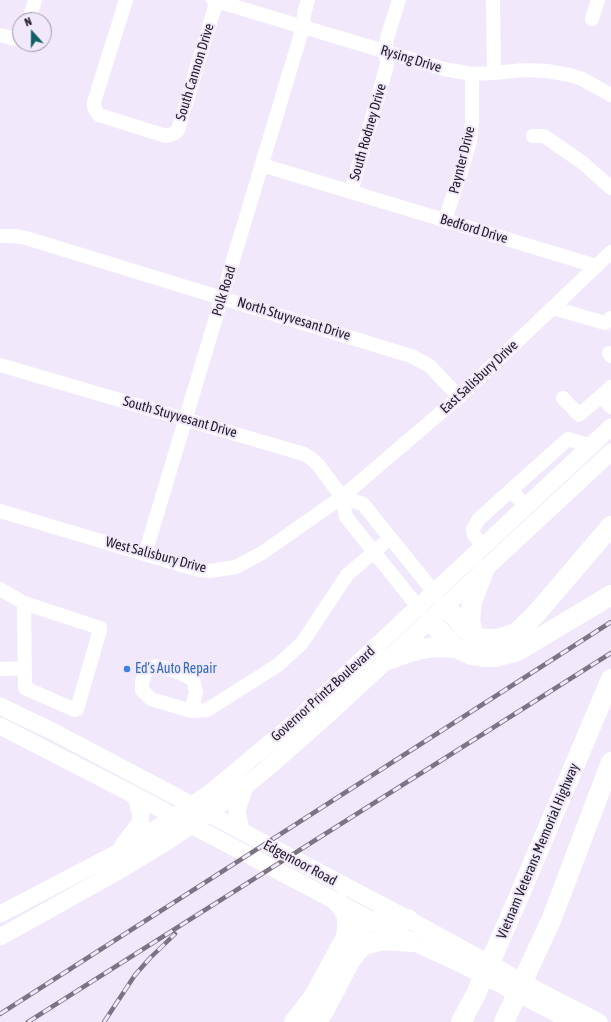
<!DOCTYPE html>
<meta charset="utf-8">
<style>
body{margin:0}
#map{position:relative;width:611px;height:1022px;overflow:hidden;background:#f1e8fc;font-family:"Asap Condensed",sans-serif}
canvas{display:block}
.north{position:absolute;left:12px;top:12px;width:40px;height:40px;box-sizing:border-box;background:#f1e8fc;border:1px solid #9d96a6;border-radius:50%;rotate:339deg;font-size:11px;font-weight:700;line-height:16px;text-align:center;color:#201b26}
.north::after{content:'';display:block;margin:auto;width:14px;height:18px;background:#106166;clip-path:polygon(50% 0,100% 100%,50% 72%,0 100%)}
</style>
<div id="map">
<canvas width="611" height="1022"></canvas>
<div class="north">N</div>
</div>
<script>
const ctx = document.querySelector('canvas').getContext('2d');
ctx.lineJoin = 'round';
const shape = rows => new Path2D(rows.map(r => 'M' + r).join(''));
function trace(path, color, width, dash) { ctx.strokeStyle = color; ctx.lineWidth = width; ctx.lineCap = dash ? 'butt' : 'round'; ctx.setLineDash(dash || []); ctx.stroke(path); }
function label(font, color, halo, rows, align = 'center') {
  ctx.font = font + ' "Asap Condensed",sans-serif'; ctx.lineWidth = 4; ctx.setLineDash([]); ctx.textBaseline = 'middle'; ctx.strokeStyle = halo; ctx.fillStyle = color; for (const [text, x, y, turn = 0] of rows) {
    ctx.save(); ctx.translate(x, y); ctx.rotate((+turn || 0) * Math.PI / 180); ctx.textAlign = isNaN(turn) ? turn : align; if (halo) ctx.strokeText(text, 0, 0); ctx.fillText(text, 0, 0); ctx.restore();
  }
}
trace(shape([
 [126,0,94,102,94,107,99,115,166,136,175,133,178,130,217,0],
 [213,0,444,69,472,74,494,73,524,70,547,71,570,75,582,79,611,95],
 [493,0,494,73],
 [592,19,598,0],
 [29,20,35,0],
 [0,35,15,39,20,39],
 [533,136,544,136,583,163,611,188],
 [262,165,596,266],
 [351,192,387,65,386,45,387,38,399,0],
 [445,220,464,162,470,141,472,121,472,74],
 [0,236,14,236,26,238,411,356,430,366,459,397],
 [553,308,605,323,611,318],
 [609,353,611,356],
 [0,365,304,454,312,459,319,466,342,497,346,517,418,607],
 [611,387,601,396,611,407],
 [563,398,579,415,601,396],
 [342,497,363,504,434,592],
 [526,507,511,490,568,439,591,446],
 [0,511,195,569,210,571,236,567,262,553,342,497,459,397,611,252],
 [483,546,474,535,473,529,479,519,511,490],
 [145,554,303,27,304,14,308,0],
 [0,589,24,603,100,628,100,630,77,709,75,710,25,688,24,603],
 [0,669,25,668],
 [191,711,196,692,193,679,175,671,155,666,146,671,142,682,142,690,151,699,191,711,207,710,278,665,302,643,347,575,390,538]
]), '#fff', 14);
trace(shape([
 [0,706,52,731,408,919,539,991,599,1022],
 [0,726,136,796,413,942,461,964,573,1022],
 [241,831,237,811,245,786],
 [123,845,134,831,140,823,141,815,136,796],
 [0,914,117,853,176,816,211,792,295,722,611,427],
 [0,937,122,869,168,841,208,814,263,772,330,713,611,452]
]), '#fff', 17);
trace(shape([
 [445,606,466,629,473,635,479,638,486,639,498,639,516,633,535,615,611,526],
 [430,621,456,648,472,655,484,657,494,657,515,652,526,646,611,595],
 [473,635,470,620,472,602,484,570],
 [387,660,420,649,436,647,456,648],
 [337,902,341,906,347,916,347,933,345,939],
 [294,1022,314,996,345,939,351,934,364,924,374,921,408,919],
 [315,1022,324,1011,350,961,360,948,367,944,383,940,413,942],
 [461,1022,476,994,517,901,611,679],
 [504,1022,552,918,611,762]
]), '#fff', 20);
const rail = shape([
 [0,1014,611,622],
 [28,1022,611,653],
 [104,1022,135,975,150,958,175,934]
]);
trace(rail, '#7b7483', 4.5);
trace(rail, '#f1e8fc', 3, [9]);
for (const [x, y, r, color] of [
 [127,669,4,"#3f7fe0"]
]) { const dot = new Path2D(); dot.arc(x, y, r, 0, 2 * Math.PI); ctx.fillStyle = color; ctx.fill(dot); trace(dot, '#f1e8fc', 1.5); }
label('14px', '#201b26', '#f1e8fc', [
 ["Rysing Drive",411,59,17],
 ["South Cannon Drive",195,72,-73],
 ["South Rodney Drive",368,132,-74],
 ["Paynter Drive",462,160,-76],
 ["Bedford Drive",474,229,17],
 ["Polk Road",224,291,-73],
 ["North Stuyvesant Drive",294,319,17],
 ["East Salisbury Drive",479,377,-43],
 ["South Stuyvesant Drive",180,417,16],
 ["West Salisbury Drive",156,555,15],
 ["Governor Printz Boulevard",323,694,-42],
 ["Vietnam Veterans Memorial Highway",538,851,-67],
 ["Edgemoor Road",300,863,28]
]);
label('14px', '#366cbe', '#f1e8fc', [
 ["Ed’s Auto Repair",135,669]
], 'left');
</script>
